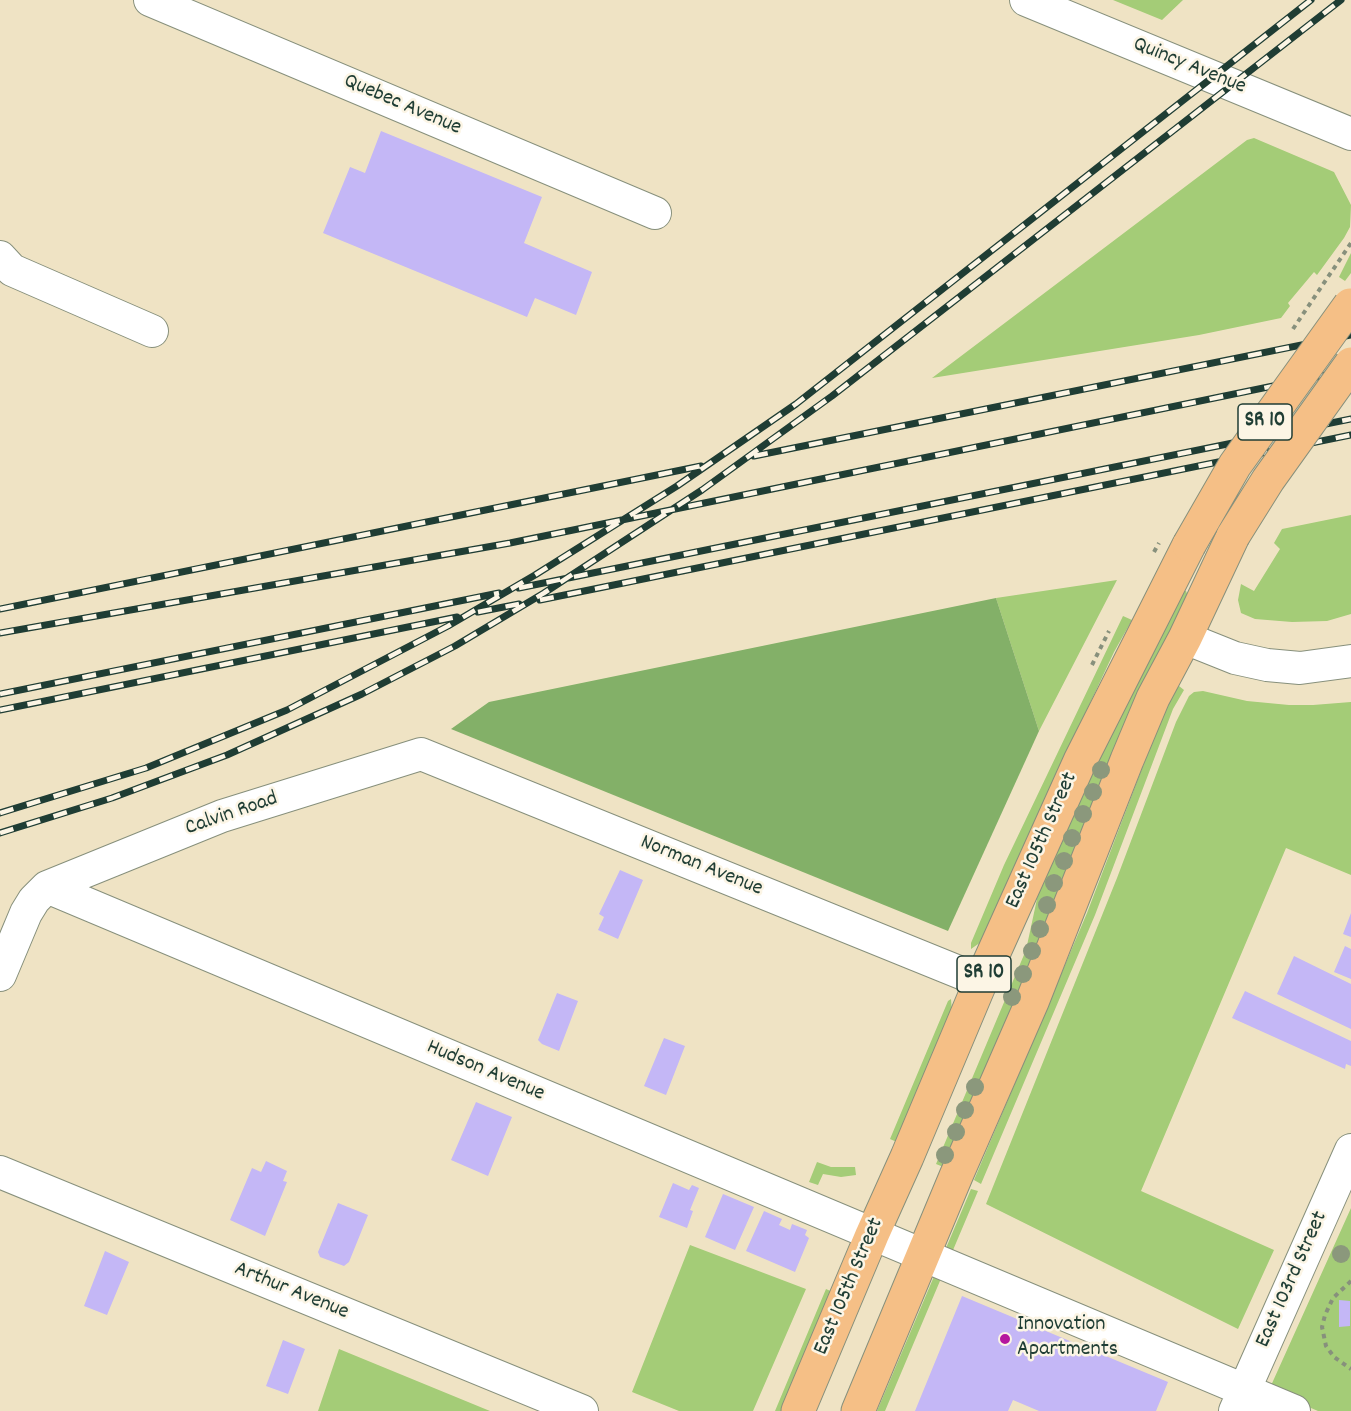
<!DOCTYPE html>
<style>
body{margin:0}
canvas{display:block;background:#efe3c4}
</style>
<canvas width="1351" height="1411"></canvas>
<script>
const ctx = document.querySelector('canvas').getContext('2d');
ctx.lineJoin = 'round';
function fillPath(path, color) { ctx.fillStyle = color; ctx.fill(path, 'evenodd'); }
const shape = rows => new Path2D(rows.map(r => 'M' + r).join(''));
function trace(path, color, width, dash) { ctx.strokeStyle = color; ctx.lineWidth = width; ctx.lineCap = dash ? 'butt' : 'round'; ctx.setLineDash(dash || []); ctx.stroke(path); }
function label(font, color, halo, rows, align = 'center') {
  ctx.font = font + ' Dekko,sans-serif'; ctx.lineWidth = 5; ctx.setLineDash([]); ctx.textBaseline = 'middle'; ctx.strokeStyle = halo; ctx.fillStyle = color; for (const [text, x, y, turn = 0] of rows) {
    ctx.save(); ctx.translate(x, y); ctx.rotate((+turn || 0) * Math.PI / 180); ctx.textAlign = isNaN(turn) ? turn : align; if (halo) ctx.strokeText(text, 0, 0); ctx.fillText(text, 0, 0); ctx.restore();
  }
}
fillPath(shape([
 [1113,0,1183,0,1162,20],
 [1254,138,1334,172,1351,205,1350,227,1344,238,1317,275,1314,272,1288,303,1290,306,1281,318,1199,335,932,378,1247,140],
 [1351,253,1351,273,1345,281,1339,277],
 [1351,515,1351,614,1327,621,1292,622,1255,619,1241,613,1238,600,1241,584,1254,591,1280,549,1274,543,1282,529],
 [1117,580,1039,731,996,598],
 [1183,591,1186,591,1188,596,1139,694,1064,890,946,1168,936,1164,1026,950,1040,885,1134,683],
 [1123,616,1132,620,1114,652,1037,816,981,942,971,949,971,943,1004,865],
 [1179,686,1184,690,1173,709,1095,915,981,1184,974,1180,1087,913,1159,724,1171,696],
 [1203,691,1247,701,1289,705,1313,705,1351,702,1351,875,1286,848,1141,1191,1274,1250,1238,1329,986,1204,1117,878,1176,722,1189,696,1194,692],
 [951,999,952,1012,899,1143,890,1139,948,1001],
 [817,1162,831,1167,855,1167,856,1175,841,1177,823,1174,818,1185,809,1182],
 [971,1189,978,1191,885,1411,877,1411],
 [1351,1208,1351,1411,1318,1411,1269,1390],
 [690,1245,806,1289,753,1411,679,1411,632,1392],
 [826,1289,835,1293,786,1411,775,1411],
 [339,1349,490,1411,318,1411]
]), '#a4cc77');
fillPath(shape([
 [996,598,1039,731,948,931,451,729,489,702]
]), '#83b068');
fillPath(shape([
 [381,131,542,197,524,243,592,272,576,315,535,298,527,317,323,233,350,167,365,173],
 [620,870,643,880,618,939,598,930,604,917,599,914],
 [1351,913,1351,937,1343,934],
 [1345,946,1351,949,1351,979,1334,972],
 [1294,956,1351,984,1351,1029,1277,994],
 [1245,991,1351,1041,1351,1066,1346,1064,1345,1069,1232,1018],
 [557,993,578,1001,559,1051,542,1044,538,1040],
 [664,1038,685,1046,666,1095,644,1086],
 [476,1102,512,1117,488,1176,451,1160],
 [266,1161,287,1171,283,1181,287,1182,265,1236,230,1220,252,1168,261,1172],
 [673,1183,689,1190,692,1185,699,1188,690,1210,693,1211,687,1228,659,1217],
 [723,1194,754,1207,735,1250,705,1237],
 [338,1203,368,1215,349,1262,344,1266,320,1257,318,1252],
 [764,1211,782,1219,779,1225,790,1230,792,1224,807,1230,805,1235,809,1238,795,1272,746,1251],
 [105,1251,129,1262,107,1315,84,1306],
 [962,1296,1168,1382,1156,1411,1039,1411,1013,1400,1008,1411,915,1411],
 [1339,1300,1350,1301,1350,1326,1339,1327],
 [283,1340,305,1349,288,1394,266,1386]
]), '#c4b7f6');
const minor = shape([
 [150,0,655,213],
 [1026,0,1351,134],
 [0,257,12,270,152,331],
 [1185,638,1235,658,1267,665,1300,668,1351,661],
 [47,887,1294,1411],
 [0,975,26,913,34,900,47,887,222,816,421,754,981,981],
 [0,1172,582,1411],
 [1235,1411,1351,1150]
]);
const major = shape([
 [798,1411,872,1235,907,1157,981,981,1080,761,1189,545],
 [858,1411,956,1176,1032,1002,1127,760,1153,698,1185,638,1233,536]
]);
trace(minor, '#87907c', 34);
trace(major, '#87907c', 35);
trace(shape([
 [1303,314,1351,243],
 [1092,665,1109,631],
 [1351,1281,1333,1298,1325,1315,1322,1327,1326,1346,1334,1357,1351,1369]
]), '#87907c', 4, [4.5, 4.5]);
trace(minor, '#fff', 32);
trace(major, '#f5bf86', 33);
const rail = shape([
 [754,456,1351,335],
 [519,588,1351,419],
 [540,600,1351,435],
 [0,609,701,466],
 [478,612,519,604],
 [0,633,510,543,1351,370],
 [0,694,499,593],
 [0,710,457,617],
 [0,813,146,768,287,710,448,626,535,575,677,486,796,404,1311,0],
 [0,833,112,798,227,755,362,694,455,646,544,593,702,490,832,396,1341,0]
]);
trace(rail, '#1f3d34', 7);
trace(rail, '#fcf5e5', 4.5, [14]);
const majorBridge = shape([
 [1233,536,1268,480,1351,364],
 [1189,545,1235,465,1350,305]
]);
trace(majorBridge, '#87907c', 35, []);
trace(shape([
 [1293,329,1303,314],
 [1154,552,1159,543]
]), '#87907c', 4, [4.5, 4.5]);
trace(majorBridge, '#f5bf86', 33);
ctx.fillStyle = '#8b987c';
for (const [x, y] of [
 [1101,770],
 [1093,792],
 [1083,814],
 [1072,838],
 [1064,861],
 [1054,883],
 [1047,905],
 [1040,929],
 [1032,951],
 [1023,974],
 [1012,997],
 [975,1087],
 [965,1110],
 [956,1132],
 [945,1155],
 [1341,1254]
]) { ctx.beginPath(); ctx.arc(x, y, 9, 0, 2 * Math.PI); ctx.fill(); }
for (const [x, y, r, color] of [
 [1005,1339,6,"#b5179e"]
]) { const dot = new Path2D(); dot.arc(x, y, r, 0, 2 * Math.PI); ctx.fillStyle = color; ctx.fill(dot); trace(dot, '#fcf5e5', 2); }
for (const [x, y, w] of [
 [1265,422,54],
 [984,974,54]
]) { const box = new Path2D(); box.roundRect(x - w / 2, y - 18, w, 36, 4.5); ctx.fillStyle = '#fcf5e5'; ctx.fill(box); trace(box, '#1f3d34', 1.5); }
label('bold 21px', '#1f3d34', null, [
 ["SR 10",1265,422],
 ["SR 10",984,974]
]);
label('22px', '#1f3d34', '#fcf5e5', [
 ["Quincy Avenue",1189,67,22],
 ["Quebec Avenue",402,106,23],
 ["Calvin Road",232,815,-19],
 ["East 105th Street",1043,841,-66],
 ["Norman Avenue",701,867,22],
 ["Hudson Avenue",485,1072,23],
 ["East 103rd Street",1293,1280,-66],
 ["East 105th Street",850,1287,-67],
 ["Arthur Avenue",291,1292,22]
]);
label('22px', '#1f3d34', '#fcf5e5', [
 ["Innovation",1017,1326],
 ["Apartments",1017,1351]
], 'left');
</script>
